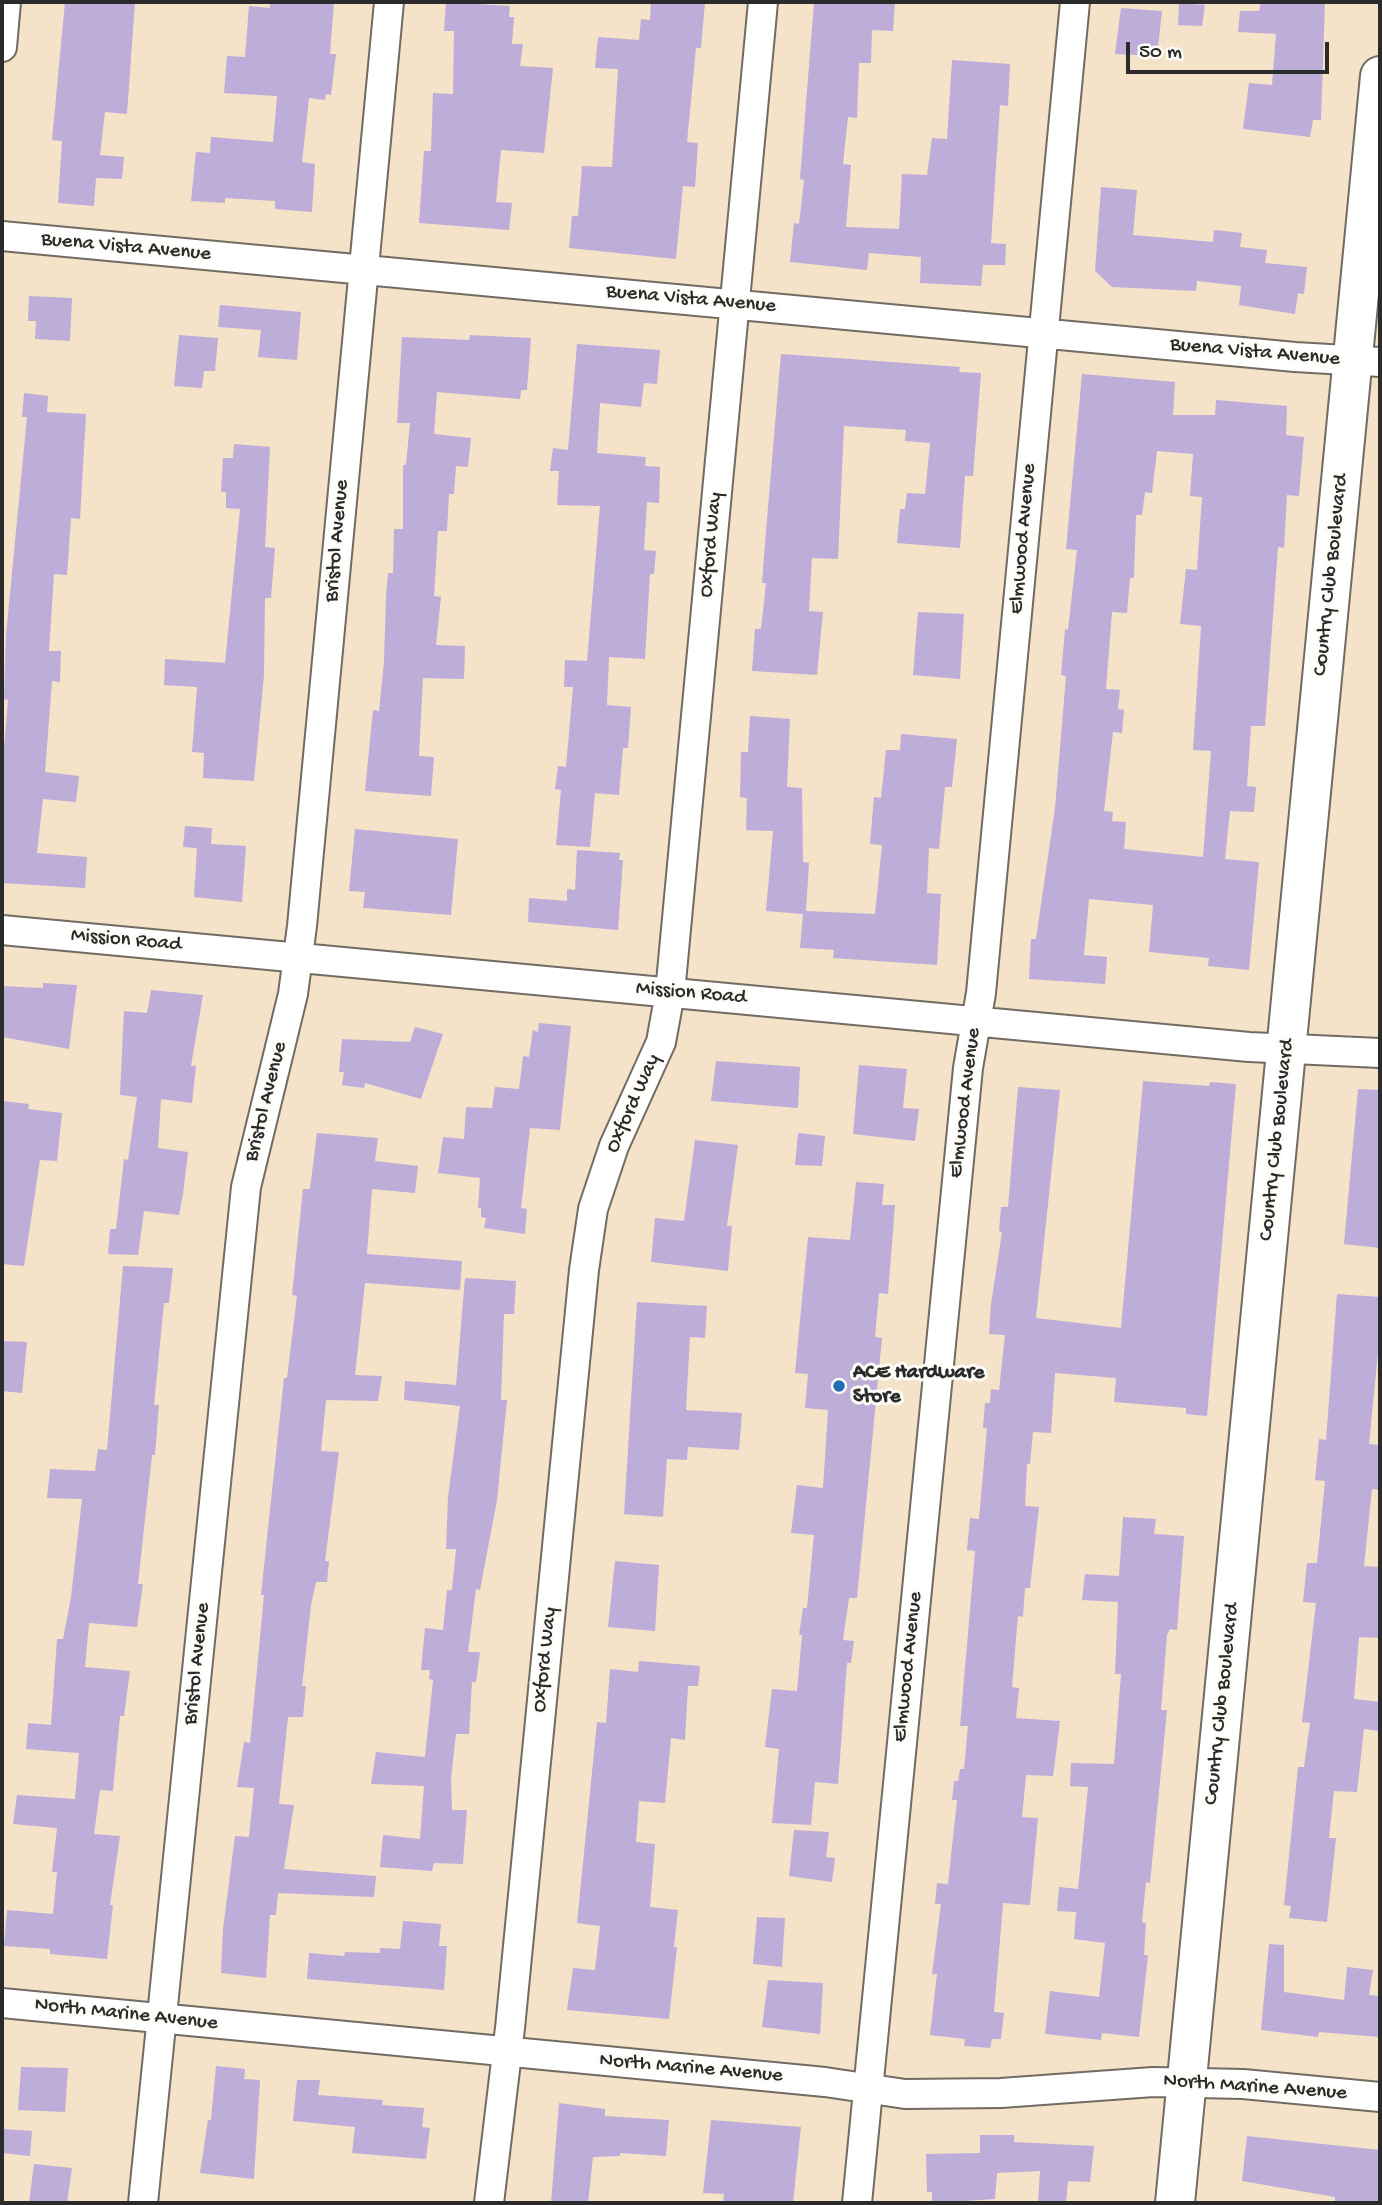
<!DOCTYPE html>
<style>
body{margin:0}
#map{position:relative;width:1382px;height:2205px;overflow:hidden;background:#f4e2c9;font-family:"Gochi Hand",sans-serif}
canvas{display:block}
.frame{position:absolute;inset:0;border:4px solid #2b2b2b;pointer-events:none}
.scale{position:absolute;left:1126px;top:42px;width:203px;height:32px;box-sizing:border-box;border:4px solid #2b2b2b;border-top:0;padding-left:9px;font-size:21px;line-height:24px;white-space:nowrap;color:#2b2b2b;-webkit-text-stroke:5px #fdfcf7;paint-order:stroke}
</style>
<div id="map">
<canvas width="1382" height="2205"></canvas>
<div class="frame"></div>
<div class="scale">50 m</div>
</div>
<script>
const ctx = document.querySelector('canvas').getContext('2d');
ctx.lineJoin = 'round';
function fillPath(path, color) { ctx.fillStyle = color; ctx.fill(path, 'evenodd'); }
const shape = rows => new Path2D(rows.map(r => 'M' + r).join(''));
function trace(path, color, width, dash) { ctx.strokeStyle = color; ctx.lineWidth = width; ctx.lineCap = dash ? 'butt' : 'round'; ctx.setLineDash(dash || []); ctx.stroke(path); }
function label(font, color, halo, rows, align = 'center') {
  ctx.font = font + ' "Gochi Hand",sans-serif'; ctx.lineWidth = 6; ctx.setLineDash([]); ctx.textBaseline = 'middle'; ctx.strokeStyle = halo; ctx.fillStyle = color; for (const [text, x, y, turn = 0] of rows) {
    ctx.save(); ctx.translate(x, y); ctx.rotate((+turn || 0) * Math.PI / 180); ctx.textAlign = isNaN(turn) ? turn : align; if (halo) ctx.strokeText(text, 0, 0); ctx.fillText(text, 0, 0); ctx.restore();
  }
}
fillPath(shape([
 [65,2,135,2,127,114,105,112,100,155,124,157,122,179,96,178,94,206,58,203,62,141,52,140],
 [270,2,334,2,330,54,336,54,331,95,326,94,325,100,309,98,302,162,315,164,312,212,275,209,275,201,225,198,225,203,191,201,196,152,210,153,211,137,273,142,277,96,224,93,227,56,245,57,249,6,270,8],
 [446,2,510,6,509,17,514,17,512,44,523,44,520,66,553,68,544,153,501,150,496,202,512,203,509,230,419,223,424,151,431,151,433,93,453,94,454,31,444,31],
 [651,2,705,2,701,48,696,48,687,142,698,143,695,187,683,186,676,259,569,248,572,216,578,216,582,166,612,167,618,69,595,68,598,37,639,40,641,19,650,20],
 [814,2,895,2,893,31,872,30,871,63,859,63,857,118,848,117,843,164,851,165,846,227,899,229,902,174,927,175,932,138,947,139,952,60,1010,64,1008,106,1000,105,991,243,1006,244,1005,265,983,265,981,286,920,283,921,257,869,253,867,270,790,262,794,223,799,224,804,180,800,179],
 [1261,2,1325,2,1321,120,1313,120,1310,137,1243,129,1249,83,1272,85,1276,34,1238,32,1240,11,1259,11],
 [1179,3,1205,5,1202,26,1178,25],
 [1121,8,1162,11,1157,56,1115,54],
 [1101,187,1137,190,1133,235,1213,242,1214,230,1242,233,1240,247,1267,250,1265,263,1307,267,1304,294,1298,293,1295,314,1239,305,1241,286,1197,281,1196,291,1112,287,1095,271],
 [29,296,72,298,70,341,35,339,36,321,28,321],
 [220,305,301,312,297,360,258,357,261,330,218,327],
 [179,335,218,338,215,371,204,371,202,388,174,386],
 [470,335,531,338,527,390,521,390,520,399,437,392,434,434,471,438,468,467,456,466,454,494,449,494,447,531,438,531,434,596,441,597,436,645,465,646,464,679,423,678,419,756,434,757,431,796,365,791,373,710,379,711,384,662,386,596,388,573,393,573,394,529,403,529,403,465,406,465,410,423,397,423,402,337,469,340],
 [577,344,660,350,657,384,644,383,641,407,600,403,597,453,646,457,645,466,660,467,659,503,647,502,644,550,656,551,654,574,650,574,645,659,609,657,607,705,631,707,628,748,623,748,619,795,595,793,590,847,556,845,561,790,555,789,558,766,566,767,573,687,564,687,565,660,587,661,600,506,557,505,559,471,550,471,553,448,568,450],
 [781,354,960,367,959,372,981,373,973,476,965,476,960,548,897,543,900,509,905,509,907,493,925,494,930,443,905,441,906,430,844,426,838,559,812,558,809,611,823,612,817,675,752,671,755,629,761,629,766,583,762,583,766,531],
 [1082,374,1175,382,1173,415,1215,415,1216,400,1287,406,1286,435,1304,437,1299,496,1287,495,1284,548,1278,547,1265,726,1251,726,1247,786,1256,787,1254,812,1230,811,1225,859,1259,862,1249,970,1208,966,1209,958,1149,952,1153,905,1089,899,1084,955,1107,957,1105,984,1029,979,1031,939,1036,939,1055,808,1066,676,1061,675,1065,629,1068,630,1077,550,1066,549],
 [1157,451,1193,454,1190,496,1202,497,1197,570,1186,569,1180,624,1201,626,1193,750,1211,751,1203,857,1124,849,1126,822,1112,821,1113,812,1104,811,1113,732,1122,733,1124,710,1118,709,1120,690,1106,689,1112,612,1127,613,1130,578,1134,578,1136,515,1142,515,1145,492,1152,493],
 [24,393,48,396,47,412,86,414,80,519,71,518,67,575,54,574,49,651,61,651,60,682,52,681,45,772,79,776,76,802,43,799,37,853,87,857,85,888,2,883,2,773,8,700,4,699,6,635,27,417,22,417],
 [234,444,270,447,265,547,275,548,271,598,265,598,264,675,254,781,203,778,204,753,192,752,197,687,164,685,165,659,225,663,240,509,226,508,226,492,221,492,223,458,233,458],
 [918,612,964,614,960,679,913,675],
 [750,716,790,719,787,787,802,788,803,862,809,863,806,911,875,914,882,845,870,844,874,797,881,798,886,750,900,750,901,734,957,739,952,787,945,787,939,849,929,848,927,893,941,894,937,965,833,958,834,950,800,948,803,914,766,911,773,831,746,830,747,798,740,797,741,752,748,752],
 [185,826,212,828,211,844,246,846,242,902,194,897,197,848,183,847],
 [355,829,458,839,451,915,363,908,365,892,349,891],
 [577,850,620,853,619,860,623,860,618,930,528,922,529,898,567,901,567,889,575,890],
 [43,983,77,985,69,1049,2,1037,2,986,43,988],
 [151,990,203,995,191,1066,196,1066,192,1103,161,1099,158,1148,188,1152,183,1194,179,1215,144,1211,138,1255,108,1254,110,1229,116,1229,124,1159,128,1160,137,1097,120,1095,124,1011,147,1013],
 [539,1023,571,1026,560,1130,530,1128,521,1208,527,1209,525,1234,484,1228,486,1218,481,1217,481,1208,478,1208,480,1178,438,1173,443,1137,464,1139,466,1107,492,1108,495,1087,519,1089,523,1056,529,1057,533,1030,538,1032],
 [415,1027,443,1034,421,1099,365,1083,364,1088,342,1085,344,1072,339,1072,342,1039,410,1042],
 [716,1061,800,1067,798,1108,711,1101],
 [859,1065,907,1069,903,1108,919,1109,915,1141,853,1134],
 [1143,1081,1209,1086,1210,1082,1236,1084,1207,1416,1186,1414,1186,1408,1114,1402,1116,1378,1055,1373,1051,1433,1033,1432,1030,1464,1027,1464,1025,1506,1039,1507,1030,1588,1025,1588,1023,1617,1018,1616,1012,1687,1019,1688,1016,1718,1060,1721,1053,1776,1026,1775,1022,1817,1038,1818,1030,1905,1003,1903,994,2012,1004,2013,1001,2039,992,2039,990,2048,964,2046,965,2039,930,2035,937,1974,932,1974,941,1904,935,1904,937,1883,948,1884,957,1800,952,1800,954,1781,958,1781,960,1769,964,1769,968,1726,960,1726,975,1551,967,1550,970,1518,979,1519,987,1428,983,1428,985,1403,990,1403,991,1389,999,1390,1005,1335,989,1334,991,1304,1002,1232,999,1231,1001,1207,1008,1207,1018,1087,1060,1090,1036,1318,1121,1328],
 [1358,1089,1380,1090,1380,1248,1344,1244],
 [2,1101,29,1104,28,1109,62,1113,57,1161,40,1160,24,1266,2,1264],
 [317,1133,378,1138,375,1161,418,1166,415,1193,372,1189,367,1254,462,1261,460,1290,365,1283,355,1375,382,1376,378,1401,326,1400,321,1451,339,1452,325,1561,329,1561,327,1582,316,1582,311,1605,302,1686,306,1686,303,1717,288,1717,279,1804,294,1805,284,1869,376,1876,374,1897,278,1893,276,1915,270,1915,266,1978,221,1973,223,1929,235,1836,249,1837,254,1788,237,1787,244,1742,250,1743,264,1595,261,1595,284,1378,287,1378,297,1296,292,1295,303,1189,310,1189],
 [798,1133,825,1136,822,1166,795,1165],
 [695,1140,738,1145,727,1226,732,1226,728,1271,651,1262,655,1218,684,1221],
 [856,1182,884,1184,882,1205,895,1205,888,1294,879,1293,875,1337,882,1338,857,1598,849,1598,843,1640,854,1641,851,1663,847,1663,838,1784,815,1782,811,1825,772,1823,779,1749,765,1747,772,1689,797,1691,802,1635,799,1635,803,1608,807,1608,814,1535,791,1533,797,1485,823,1488,828,1410,805,1408,808,1374,795,1373,808,1237,850,1240],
 [123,1266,173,1268,169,1303,164,1303,154,1405,159,1405,155,1455,152,1455,138,1584,143,1584,137,1627,89,1623,85,1667,130,1671,124,1716,120,1716,113,1791,100,1790,94,1834,120,1836,110,1905,113,1905,107,1959,50,1954,50,1949,4,1946,7,1910,53,1914,57,1872,52,1872,57,1828,13,1824,17,1795,75,1799,79,1753,26,1749,28,1723,51,1725,57,1639,63,1639,71,1597,82,1499,47,1498,50,1469,95,1471,98,1449,107,1450],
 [465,1278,516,1281,514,1314,504,1314,501,1400,507,1400,497,1500,480,1590,476,1589,468,1652,480,1652,476,1682,472,1682,469,1734,456,1734,451,1779,452,1810,467,1810,463,1864,434,1863,432,1871,380,1867,383,1835,420,1839,424,1786,371,1784,376,1752,425,1757,433,1680,429,1679,430,1670,421,1670,425,1628,443,1630,447,1590,452,1590,456,1549,446,1549,448,1497,460,1406,404,1400,405,1381,456,1385],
 [1337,1294,1380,1297,1380,1332,1369,1444,1380,1445,1380,1490,1372,1489,1364,1566,1380,1567,1380,1638,1359,1637,1354,1699,1380,1702,1380,1731,1364,1729,1357,1792,1334,1791,1329,1838,1336,1838,1327,1922,1289,1918,1291,1906,1284,1905,1298,1767,1304,1767,1310,1723,1302,1722,1316,1603,1303,1602,1307,1563,1317,1563,1325,1481,1315,1480,1319,1439,1326,1440],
 [637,1302,707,1306,705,1338,690,1337,686,1410,742,1413,739,1450,688,1447,687,1460,667,1459,663,1517,624,1514],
 [2,1341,27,1342,22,1393,2,1391],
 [1123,1517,1156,1519,1154,1534,1184,1536,1177,1630,1170,1629,1167,1635,1161,1710,1167,1710,1150,1883,1146,1882,1142,1922,1146,1923,1144,1955,1148,1955,1139,2037,1102,2033,1101,2040,1045,2034,1050,1991,1099,1997,1105,1943,1074,1939,1076,1912,1057,1911,1059,1887,1078,1889,1088,1787,1070,1786,1071,1763,1114,1764,1121,1674,1115,1674,1118,1602,1082,1600,1085,1574,1119,1576],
 [615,1561,659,1565,655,1631,608,1627],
 [639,1661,700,1666,698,1686,688,1686,685,1740,671,1738,665,1803,639,1801,636,1842,655,1844,650,1907,678,1910,674,1947,677,1947,669,2019,567,2010,573,1968,595,1970,600,1926,577,1923,597,1722,606,1723,610,1669,638,1672],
 [794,1830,829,1832,826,1857,835,1858,832,1882,789,1876],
 [757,1917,785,1918,782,1967,753,1964],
 [403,1921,441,1924,439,1946,447,1946,444,1990,307,1979,309,1953,344,1956,345,1952,380,1953,380,1948,400,1949],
 [1269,1944,1284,1945,1284,1992,1344,2000,1347,1967,1373,1970,1369,1995,1380,1996,1380,2037,1319,2032,1318,2037,1261,2030],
 [768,1980,823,1983,820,2034,762,2027],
 [216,2066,245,2069,244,2079,260,2080,254,2179,200,2173,208,2120,211,2120],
 [21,2067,68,2068,65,2112,18,2110],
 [297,2080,320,2080,318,2095,383,2100,382,2105,424,2108,422,2127,430,2128,426,2159,352,2153,355,2127,293,2121],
 [559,2103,605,2109,605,2116,669,2120,666,2156,620,2153,620,2156,593,2157,588,2203,551,2203],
 [711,2120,801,2127,793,2203,723,2203,724,2194,703,2193],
 [2,2129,32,2131,30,2156,2,2153],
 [980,2135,1014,2135,1014,2142,1094,2146,1090,2182,1068,2181,1066,2203,1038,2203,1040,2171,997,2173,995,2199,932,2203,932,2192,927,2192,926,2154,980,2153],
 [1247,2136,1380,2150,1380,2203,1335,2203,1335,2197,1242,2181],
 [34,2164,72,2168,67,2203,29,2203]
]), '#beacd9');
const street = shape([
 [2,47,6,2],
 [2,236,1295,357,1380,362],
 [2,930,1249,1047,1380,1053],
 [2,2003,825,2082,905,2094,1001,2093,1153,2082,1243,2084,1380,2097],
 [143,2203,246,1187,293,994,302,926,389,2],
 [489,2203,510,2028,584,1270,593,1209,614,1146,661,1042,670,993,763,2],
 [857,2203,968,1068,981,993,1075,2]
]);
const secondary = shape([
 [1175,2203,1380,76]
]);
trace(street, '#716b62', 32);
trace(secondary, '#716b62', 42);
trace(street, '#fff', 28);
trace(secondary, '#fff', 38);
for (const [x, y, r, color] of [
 [839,1386,7,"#1f6fb2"]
]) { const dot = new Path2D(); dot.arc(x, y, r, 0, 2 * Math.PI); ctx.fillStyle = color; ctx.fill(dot); trace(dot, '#fdfcf7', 2.5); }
label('21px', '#2b2b2b', '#fdfcf7', [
 ["Buena Vista Avenue",126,248,5],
 ["Buena Vista Avenue",691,300,5],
 ["Buena Vista Avenue",1255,353,5],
 ["Elmwood Avenue",1024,539,-85],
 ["Bristol Avenue",338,541,-85],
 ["Oxford Way",712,545,-85],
 ["Country Club Boulevard",1332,575,-84],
 ["Mission Road",126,941,5],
 ["Mission Road",691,994,5],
 ["Bristol Avenue",267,1102,-76],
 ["Elmwood Avenue",966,1103,-83],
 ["Oxford Way",634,1104,-66],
 ["Country Club Boulevard",1278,1140,-84],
 ["Oxford Way",546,1660,-84],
 ["Bristol Avenue",198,1664,-84],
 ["Elmwood Avenue",909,1667,-84],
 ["Country Club Boulevard",1223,1704,-84],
 ["North Marine Avenue",126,2015,6],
 ["North Marine Avenue",691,2069,5],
 ["North Marine Avenue",1255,2088,4]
]);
label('bold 21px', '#2b2b2b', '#fdfcf7', [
 ["ACE Hardware",853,1374],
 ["Store",853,1398]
], 'left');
</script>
